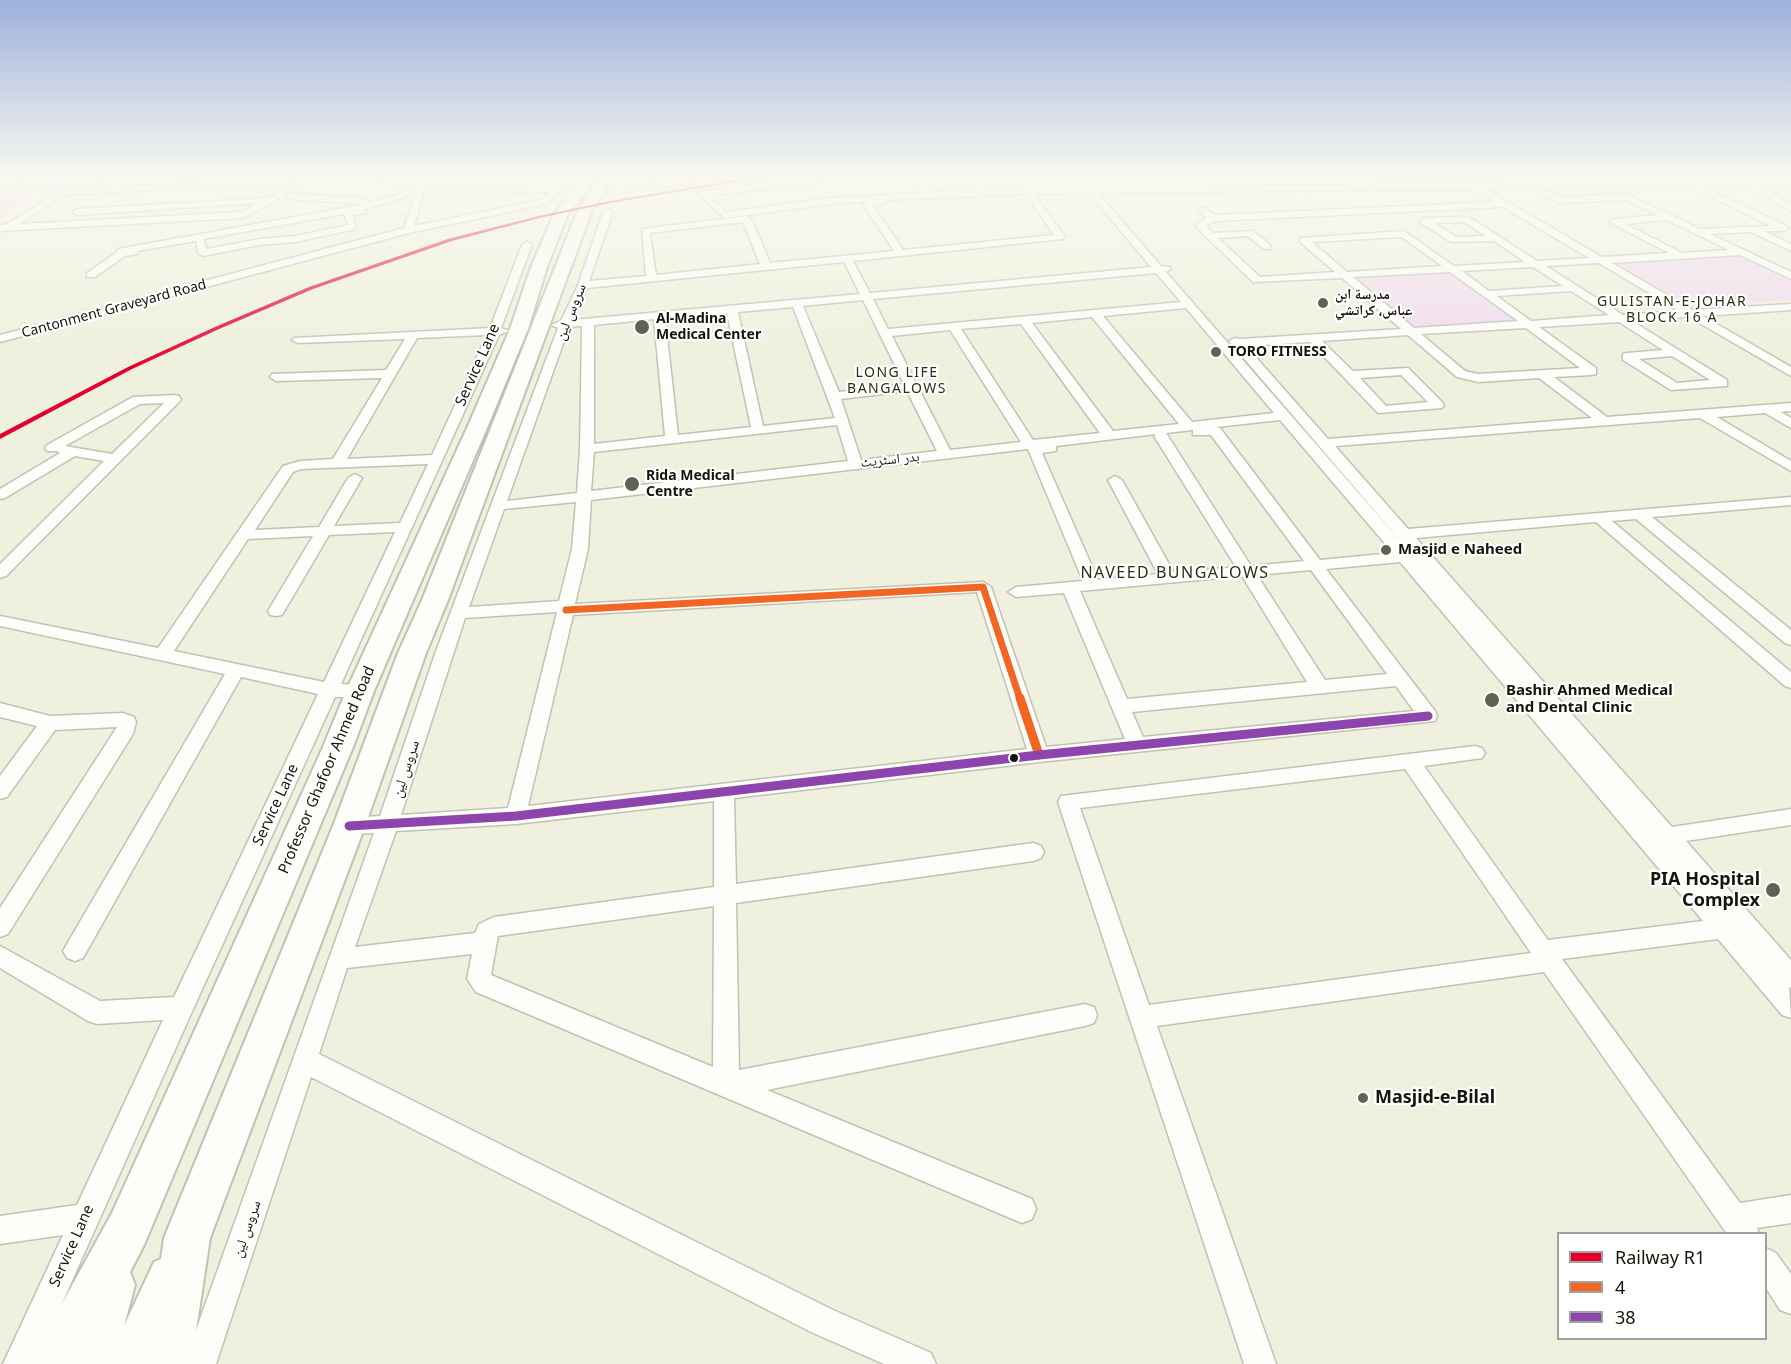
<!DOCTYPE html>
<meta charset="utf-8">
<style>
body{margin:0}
#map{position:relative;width:1791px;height:1364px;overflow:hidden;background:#f0f0de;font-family:"Noto Sans",sans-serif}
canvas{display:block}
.legend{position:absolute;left:1557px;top:1232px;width:210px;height:108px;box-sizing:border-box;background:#fff;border:2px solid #a1a19d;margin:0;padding:8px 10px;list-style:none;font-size:18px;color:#151509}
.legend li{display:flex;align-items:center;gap:12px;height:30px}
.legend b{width:30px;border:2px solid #a1a19d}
</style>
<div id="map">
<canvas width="1791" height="1364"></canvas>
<ul class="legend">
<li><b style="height:8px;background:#e4002b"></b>Railway R1</li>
<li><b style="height:8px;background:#f26522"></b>4</li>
<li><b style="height:8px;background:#8e44ad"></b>38</li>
</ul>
</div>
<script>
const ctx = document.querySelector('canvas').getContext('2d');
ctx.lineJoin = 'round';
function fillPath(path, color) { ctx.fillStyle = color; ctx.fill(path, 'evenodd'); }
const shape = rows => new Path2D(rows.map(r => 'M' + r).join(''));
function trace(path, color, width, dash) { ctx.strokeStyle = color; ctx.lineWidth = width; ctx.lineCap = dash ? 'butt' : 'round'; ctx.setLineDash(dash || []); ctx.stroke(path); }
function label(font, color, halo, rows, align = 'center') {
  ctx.font = font + ' "Noto Sans","Noto Naskh Arabic",sans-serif'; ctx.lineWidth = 4.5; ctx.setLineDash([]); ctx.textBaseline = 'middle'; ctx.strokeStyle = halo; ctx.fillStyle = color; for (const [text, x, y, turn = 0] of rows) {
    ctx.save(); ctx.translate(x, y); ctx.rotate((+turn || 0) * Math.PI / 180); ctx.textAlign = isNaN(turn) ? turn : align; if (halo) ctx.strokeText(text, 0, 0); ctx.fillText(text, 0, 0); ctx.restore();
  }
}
fillPath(shape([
 [41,175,122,181,126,183,55,189,6,184],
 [0,191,34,194,35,194,0,219],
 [1741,256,1791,281,1791,300,1693,307,1615,262],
 [1452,269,1527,323,1412,332,1345,275]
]), '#f1dbed');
const minor = shape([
 [29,175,41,175,0,188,0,182,29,175],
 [48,175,76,175,109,177,113,180,109,183,52,177,48,175],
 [310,175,319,175,244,218,0,231,0,225,5,225,63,190,305,177,310,175],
 [297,182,269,198,77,209,72,212,77,215,258,203,242,212,19,224,65,195,297,182],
 [324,175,426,179,432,175,441,175,429,186,554,187,567,175,575,175,547,204,409,233,0,342,0,335,404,228,415,194,365,209,366,213,353,215,356,229,295,242,260,245,203,256,198,253,196,241,138,251,137,254,125,256,95,277,87,277,87,273,117,252,118,249,350,207,399,195,420,184,321,180,321,176,324,175],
 [424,191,549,192,541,200,414,226,424,191],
 [344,214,348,225,295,236,260,239,207,249,203,239,344,214],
 [623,175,631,175,621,188,716,175,734,175,730,177,610,194,609,192,623,175],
 [854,175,887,175,883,177,813,183,708,196,727,212,830,198,924,193,915,175,923,175,932,192,973,190,968,175,976,175,981,189,1791,179,1791,185,1759,185,1791,204,1791,211,1747,186,1701,186,1787,226,1789,228,1784,231,1764,231,1791,244,1791,251,1751,232,1710,234,1791,272,1791,279,1740,255,1612,263,1693,310,1791,304,1791,310,1703,316,1791,367,1791,376,1689,317,1632,321,1727,380,1727,386,1671,390,1623,360,1623,354,1627,353,1663,350,1619,322,1539,327,1596,368,1596,374,1592,375,1554,377,1607,417,1791,403,1791,411,1781,412,1791,418,1791,428,1765,413,1717,417,1791,461,1791,471,1700,418,1335,446,1408,529,1791,497,1791,505,1652,517,1791,630,1791,645,1785,643,1636,519,1612,521,1791,672,1791,688,1785,686,1596,522,1416,538,1672,827,1791,809,1791,825,1686,841,1791,960,1791,988,1789,987,1791,1018,1782,1015,1718,939,1562,959,1740,1203,1791,1195,1791,1223,1757,1228,1759,1234,1727,1234,1544,972,1157,1026,1276,1364,1244,1364,1058,802,1061,796,1475,746,1482,748,1485,753,1482,758,1424,766,1548,940,1703,921,1400,562,1326,569,1435,711,1437,716,1435,721,1039,762,734,798,736,884,1033,843,1041,846,1044,852,1041,858,1033,861,736,903,739,1070,1085,1004,1094,1007,1097,1015,1094,1023,1085,1026,767,1090,1032,1199,1036,1209,1032,1219,1022,1223,476,992,467,979,472,954,347,968,319,1054,833,1310,931,1353,936,1364,884,1364,811,1332,311,1077,216,1364,184,1364,374,833,349,834,342,832,339,826,342,820,349,818,380,816,436,651,558,328,551,325,561,321,578,285,603,212,608,209,613,212,589,281,646,276,642,229,745,216,752,220,770,263,894,251,863,204,867,201,830,204,725,218,697,194,701,191,813,177,854,175],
 [1689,186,1771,226,1700,229,1627,194,1560,197,1550,191,1544,191,1544,195,1558,203,1626,200,1658,215,1614,219,1609,222,1669,253,1602,257,1485,189,1689,186],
 [1473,189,1495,202,1215,215,1204,207,1197,209,1207,218,1197,224,1197,228,1253,282,1342,278,1401,329,1240,339,1235,338,1229,341,1410,552,1166,272,1171,269,1170,267,1161,266,1098,193,1473,189],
 [1089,193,1151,267,870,293,853,261,1063,239,1065,237,1034,194,1089,193],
 [1026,194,1054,235,903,250,873,206,886,203,887,200,1026,194],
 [1503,207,1589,258,1537,261,1469,217,1424,218,1421,219,1421,223,1451,242,1494,241,1525,262,1454,266,1404,231,1300,238,1300,242,1335,272,1260,277,1218,238,1248,236,1264,249,1270,249,1270,245,1253,231,1213,233,1206,226,1215,221,1503,207],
 [1667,220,1729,250,1682,253,1625,224,1667,220],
 [743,222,760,264,656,275,650,233,743,222],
 [1464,222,1486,236,1456,237,1434,223,1464,222],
 [1402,237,1442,266,1347,272,1312,242,1402,237],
 [844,262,860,294,572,320,587,288,844,262],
 [1599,263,1679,311,1623,315,1546,266,1599,263],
 [1533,267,1563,286,1489,291,1462,271,1533,267],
 [1450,272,1518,321,1414,328,1353,277,1450,272],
 [1156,273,1181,302,888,329,873,299,1156,273],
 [1571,291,1609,315,1531,321,1497,296,1571,291],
 [863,300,904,384,839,392,803,306,863,300],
 [793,307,835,418,763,426,738,312,793,307],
 [1186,308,1274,413,1192,422,1103,316,1186,308],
 [727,313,751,427,678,435,665,318,727,313],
 [1092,317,1179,424,1113,431,1032,323,1092,317],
 [654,319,665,436,594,444,594,325,654,319],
 [1021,324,1100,433,1033,440,961,329,1021,324],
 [582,326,580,449,577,493,507,501,569,327,582,326],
 [1526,328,1580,368,1478,374,1465,371,1421,334,1526,328],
 [950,330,1021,442,950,450,892,336,950,330],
 [1408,335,1457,377,1478,382,1539,378,1592,418,1328,439,1246,346,1310,342,1378,413,1442,408,1444,405,1442,402,1408,368,1353,371,1322,341,1408,335],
 [1672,356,1710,380,1677,383,1639,359,1672,356],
 [1401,375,1428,402,1386,406,1360,378,1401,375],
 [907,391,937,451,861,460,841,399,907,391],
 [1280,420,1393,553,1320,560,1220,428,1216,427,1280,420],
 [837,425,848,461,591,491,594,452,837,425],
 [1193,430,1193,435,1211,435,1304,561,1251,566,1166,433,1193,430],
 [1156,434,1154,436,1236,567,1174,573,1122,480,1115,476,1108,480,1158,574,1098,580,1042,453,1056,451,1056,446,1156,434],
 [1028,449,1083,581,1016,587,1008,592,1016,597,1064,593,1125,739,1046,747,991,587,983,582,575,604,588,549,591,500,1028,449],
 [576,502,572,549,559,601,469,607,504,509,576,502],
 [1311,570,1387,674,1325,680,1257,575,1311,570],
 [1242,576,1307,682,1127,699,1080,591,1242,576],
 [977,592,1027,749,528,806,573,615,977,592],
 [557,612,508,808,401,815,465,618,557,612],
 [1396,686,1414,711,1143,737,1132,712,1396,686],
 [1405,769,1531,953,1149,1005,1080,808,1405,769],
 [714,801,714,887,494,917,479,924,475,933,355,947,396,831,516,824,714,801],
 [714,906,713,1067,491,975,498,936,714,906],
 [1199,175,1203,178,1202,180,1117,182,1113,179,1117,176,1199,175],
 [291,194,364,198,368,201,364,204,288,199,287,197,291,194],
 [527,242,532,245,501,328,509,331,499,335,341,684,360,685,366,686,369,691,366,696,360,697,335,697,190,1016,35,1364,3,1364,63,1235,0,1244,0,1216,77,1205,163,1020,97,1024,88,1021,0,968,0,946,100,1001,174,997,318,694,241,677,83,958,75,961,67,958,63,951,67,944,225,674,0,626,0,616,158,648,283,466,300,461,333,459,382,378,276,381,270,377,272,374,386,370,405,339,298,343,292,340,294,338,490,328,522,245,527,242],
 [487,335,432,455,347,459,417,338,487,335],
 [428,464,400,523,334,526,362,478,355,474,348,478,319,527,255,530,293,472,301,469,428,464],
 [395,532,324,682,174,651,248,539,313,536,268,611,270,615,276,616,282,615,329,535,395,532],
 [175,395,179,396,181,399,179,402,6,576,0,578,0,564,104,461,75,456,5,498,0,499,0,489,60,453,57,451,47,451,45,448,47,445,133,397,175,395],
 [164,403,112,454,65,446,140,404,164,403],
 [0,703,50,716,123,713,134,717,136,722,133,734,8,934,0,937,0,908,117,727,55,730,7,797,0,799,0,776,37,726,0,717,0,703],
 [1766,1248,1776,1253,1791,1274,1791,1314,1780,1310,1766,1288,1766,1248]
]);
const primary = shape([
 [585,175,598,175,567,216,547,267,528,329,487,428,374,691,353,747,144,1245,130,1272,135,1285,124,1326,154,1262,161,1259,164,1238,333,826,398,653,422,600,578,210,595,185,605,185,607,188,592,210,448,600,426,653,365,826,210,1238,191,1364,30,1364,38,1347,112,1213,323,747,346,691,467,428,510,329,531,267,553,216,585,175]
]);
trace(minor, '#c1c2b3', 3);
trace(primary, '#c1c2b3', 4);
fillPath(minor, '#fdfdfa');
fillPath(primary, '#fdfdfa');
trace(shape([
 [566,610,983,587,1020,699]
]), '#f26522', 7);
trace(shape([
 [1020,698,1039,755]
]), '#f26522', 9);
trace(shape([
 [349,826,516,816,1039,755,1428,716]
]), '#8e44ad', 9);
fillPath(shape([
 [781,175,793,175,754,179,610,203,539,218,452,241,313,289,219,329,132,369,0,439,0,434,128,367,215,327,309,287,448,239,539,216,610,201,754,177,781,175]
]), '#e4002b');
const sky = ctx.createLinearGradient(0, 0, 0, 366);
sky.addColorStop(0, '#9db1dd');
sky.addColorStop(0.48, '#f8f8f0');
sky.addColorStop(1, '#f8f8f000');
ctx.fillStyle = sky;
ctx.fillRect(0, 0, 1791, 366);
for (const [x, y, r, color] of [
 [1323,303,6,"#626254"],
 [642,327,8,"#626254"],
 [1216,352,6,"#626254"],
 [632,484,8,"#626254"],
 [1386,550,6,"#626254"],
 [1492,700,8,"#626254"],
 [1014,758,5,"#151509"],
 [1773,890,8,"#626254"],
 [1363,1098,6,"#626254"]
]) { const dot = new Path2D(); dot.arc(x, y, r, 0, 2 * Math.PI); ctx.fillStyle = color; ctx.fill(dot); trace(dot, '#fff', 2); }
label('bold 14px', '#151509', '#fff', [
 ["مدرسة ابن",1335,295],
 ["عباس، كراتشي",1335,311],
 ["Al-Madina",656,319],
 ["Medical Center",656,335],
 ["TORO FITNESS",1228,352],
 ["Rida Medical",646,476],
 ["Centre",646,492]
], 'left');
ctx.letterSpacing = '1.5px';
label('14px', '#2e2d12', '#fff', [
 ["GULISTAN-E-JOHAR",1672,302],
 ["BLOCK 16 A",1672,318],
 ["LONG LIFE",897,373],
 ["BANGALOWS",897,389]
]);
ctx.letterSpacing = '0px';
label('14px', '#151509', '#fff', [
 ["Cantonment Graveyard Road",114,309,-15],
 ["بدر اسٹریٹ",890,460,-6]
]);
label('15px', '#151509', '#fff', [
 ["سروس لین",571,312,-68],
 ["Service Lane",478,365,-66],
 ["سروس لین",406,769,-72],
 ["Professor Ghafoor Ahmed Road",327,770,-67],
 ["Service Lane",276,805,-65],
 ["سروس لین",247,1229,-71],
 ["Service Lane",72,1246,-66]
]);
label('bold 15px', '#151509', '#fff', [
 ["Masjid e Naheed",1398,550],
 ["Bashir Ahmed Medical",1506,691],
 ["and Dental Clinic",1506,708]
], 'left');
ctx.letterSpacing = '1.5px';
label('16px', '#2e2d12', '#fff', [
 ["NAVEED BUNGALOWS",1175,573]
]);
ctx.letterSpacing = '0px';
label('bold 18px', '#151509', '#fff', [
 ["PIA Hospital",1760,880],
 ["Complex",1760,901],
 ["Masjid-e-Bilal",1375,1098,"left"]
], 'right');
</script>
